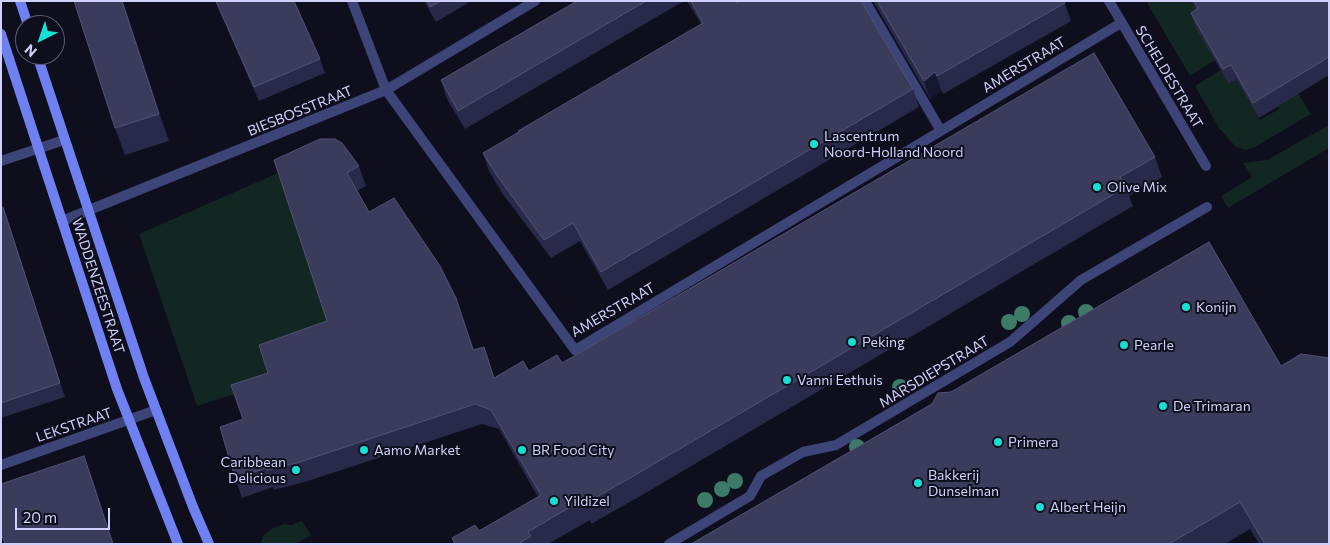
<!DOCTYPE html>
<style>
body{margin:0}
#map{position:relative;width:1330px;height:545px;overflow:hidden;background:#0e0e1d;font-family:Commissioner,sans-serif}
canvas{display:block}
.frame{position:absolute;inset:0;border:2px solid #cfd1fa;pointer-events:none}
.north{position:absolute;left:15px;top:15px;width:50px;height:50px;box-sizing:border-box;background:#0e0e1d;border:1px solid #5b5c75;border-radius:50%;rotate:221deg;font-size:14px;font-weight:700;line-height:20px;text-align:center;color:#cfd1fa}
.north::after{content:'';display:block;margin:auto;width:18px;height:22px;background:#16dfd3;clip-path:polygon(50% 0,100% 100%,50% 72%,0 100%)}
.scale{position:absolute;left:15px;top:508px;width:95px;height:22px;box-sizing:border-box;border:2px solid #cfd1fa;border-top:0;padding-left:6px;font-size:15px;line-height:18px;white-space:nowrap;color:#cfd1fa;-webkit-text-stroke:4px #0e0e1d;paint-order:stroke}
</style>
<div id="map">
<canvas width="1330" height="545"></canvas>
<div class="frame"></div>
<div class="north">N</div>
<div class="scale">20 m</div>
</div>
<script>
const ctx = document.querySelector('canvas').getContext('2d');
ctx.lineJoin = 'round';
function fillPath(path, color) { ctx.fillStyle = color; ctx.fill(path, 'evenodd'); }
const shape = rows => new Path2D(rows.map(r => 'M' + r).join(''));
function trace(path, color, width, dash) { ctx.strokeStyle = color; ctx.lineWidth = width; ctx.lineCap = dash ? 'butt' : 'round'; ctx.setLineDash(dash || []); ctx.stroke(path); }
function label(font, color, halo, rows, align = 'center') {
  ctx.font = font + ' Commissioner,sans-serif'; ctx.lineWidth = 4; ctx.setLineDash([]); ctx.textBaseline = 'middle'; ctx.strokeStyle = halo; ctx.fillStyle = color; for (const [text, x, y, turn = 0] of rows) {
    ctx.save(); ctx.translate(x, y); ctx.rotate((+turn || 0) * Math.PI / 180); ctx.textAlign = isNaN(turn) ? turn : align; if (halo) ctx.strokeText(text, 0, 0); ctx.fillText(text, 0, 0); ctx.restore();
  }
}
fillPath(shape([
 [1146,1,1191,1,1198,13,1215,60,1190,76],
 [1221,70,1236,79,1260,120,1279,109,1274,100,1298,93,1311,114,1255,147,1245,150,1236,147,1219,128,1195,86],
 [1329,125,1329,148,1228,208,1221,196,1252,177,1243,163,1267,160],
 [278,173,335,342,272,382,197,406,139,234],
 [302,521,311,535,296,544,261,544,263,536,273,528,284,524,291,525]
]), '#122622');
trace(shape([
 [865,1,941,131],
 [386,90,575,350,1121,23]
]), '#3d4478', 10);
trace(shape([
 [352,1,386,90],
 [1109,1,1206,166],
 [1,161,64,140],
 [62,221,386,90,535,1],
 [1,465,156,410],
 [669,544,750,496,761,476,803,452,836,445,1010,342,1081,280,1207,207]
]), '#3d4478', 10);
trace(shape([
 [20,1,28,25],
 [1,34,117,389,178,544],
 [37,55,144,378,193,507,209,544]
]), '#6f81f1', 10);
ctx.fillStyle = '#3d7a67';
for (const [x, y] of [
 [1086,312],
 [1022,314],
 [1009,322],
 [1069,323],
 [900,387],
 [857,447],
 [735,481],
 [722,489],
 [705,500]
]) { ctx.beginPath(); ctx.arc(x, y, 8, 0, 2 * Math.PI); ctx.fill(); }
fillPath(shape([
 [123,1,169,141,125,155,115,128],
 [215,1,294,1,320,59,325,73,259,101],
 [424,1,471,1,436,22],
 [577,1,684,1,465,129,447,99,441,80],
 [687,1,736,1,737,3,913,89,919,107,608,290,580,241,551,258,502,193,489,171,483,153,701,24],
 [873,1,1064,1,1071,21,943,94,941,90,930,99],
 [1191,1,1329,1,1329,75,1259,118,1236,79,1229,84,1196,28,1191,13,1196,10],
 [1155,157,1162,177,1129,196,1133,206,637,498,591,524,590,520,548,544,454,544,452,538,479,531,538,497,499,429,482,424,308,481,274,490,273,487,242,498,235,478,243,419,268,373,327,321,274,160,359,166,366,186,357,191,369,212,463,318,474,350,495,378,529,371,562,363],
 [1,207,3,207,8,221,65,397,1,418],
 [1209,242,1329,544,1259,544,1250,529,1225,544,691,544]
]), '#292949');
fillPath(shape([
 [122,1,123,1,169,141,159,114],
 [935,72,941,90,930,99,924,81],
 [3,207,8,221,65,397,60,383],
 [84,456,92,476,114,544,113,544]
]), '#171630');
const building = shape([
 [74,1,122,1,159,114,115,128,74,1],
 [216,1,294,1,320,59,254,87,216,1],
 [427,1,441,1,430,7,427,1],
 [577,1,646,1,458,111,441,80,577,1],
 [691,1,736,1,737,3,740,1,861,1,913,89,601,272,573,223,544,240,496,174,483,153,519,132,518,131,703,23,691,1],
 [877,1,1064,1,1065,3,937,76,935,72,924,81,877,1],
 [1194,1,1329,1,1329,57,1253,103,1231,65,1223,69,1191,13,1198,8,1194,1],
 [1094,53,1155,157,1120,177,1126,187,630,478,584,504,582,500,528,532,531,536,518,544,455,544,452,538,475,525,479,531,541,495,491,410,475,404,300,462,267,470,266,468,235,478,220,427,243,419,231,385,268,373,259,345,327,321,274,160,320,139,335,139,342,143,359,166,347,173,369,212,394,198,440,266,456,298,473,350,484,347,494,378,523,361,529,371,557,355,562,363,1094,53],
 [1,207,3,207,60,383,1,403,1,207],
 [1209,242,1281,366,1301,354,1329,358,1329,544,1265,544,1240,502,1169,544,691,544,932,404,938,393,951,392,1209,242],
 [84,456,113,544,5,544,1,533,1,484,84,456]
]);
fillPath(building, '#3b3b5c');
trace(building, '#525275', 1);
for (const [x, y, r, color] of [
 [814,144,5,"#16dfd3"],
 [1097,187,5,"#16dfd3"],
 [1186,307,5,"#16dfd3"],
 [852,342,5,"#16dfd3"],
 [1124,345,5,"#16dfd3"],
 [787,380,5,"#16dfd3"],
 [1163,406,5,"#16dfd3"],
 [998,442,5,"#16dfd3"],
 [364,450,5,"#16dfd3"],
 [522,450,5,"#16dfd3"],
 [296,470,5,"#16dfd3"],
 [918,483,5,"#16dfd3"],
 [554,501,5,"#16dfd3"],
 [1040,507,5,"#16dfd3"]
]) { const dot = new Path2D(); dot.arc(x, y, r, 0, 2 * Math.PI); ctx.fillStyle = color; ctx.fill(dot); trace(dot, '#0e0e1d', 2); }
label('14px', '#cfd1fa', '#0e0e1d', [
 ["AMERSTRAAT",1024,65,-31],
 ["SCHELDESTRAAT",1169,77,59],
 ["BIESBOSSTRAAT",300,111,-22],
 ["WADDENZEESTRAAT",98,286,72],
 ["AMERSTRAAT",613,310,-30],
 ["MARSDIEPSTRAAT",934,372,-31],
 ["LEKSTRAAT",74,425,-19]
]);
label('14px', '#cfd1fa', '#0e0e1d', [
 ["Lascentrum",824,136],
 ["Noord-Holland Noord",824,152],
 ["Olive Mix",1107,187],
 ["Konijn",1196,307],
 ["Peking",862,342],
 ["Pearle",1134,345],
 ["Vanni Eethuis",797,380],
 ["De Trimaran",1173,406],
 ["Primera",1008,442],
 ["Aamo Market",374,450],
 ["BR Food City",532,450],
 ["Caribbean",286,462,"right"],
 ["Delicious",286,478,"right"],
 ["Bakkerij",928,475],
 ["Dunselman",928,491],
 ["Yildizel",564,501],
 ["Albert Heijn",1050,507]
], 'left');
</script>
